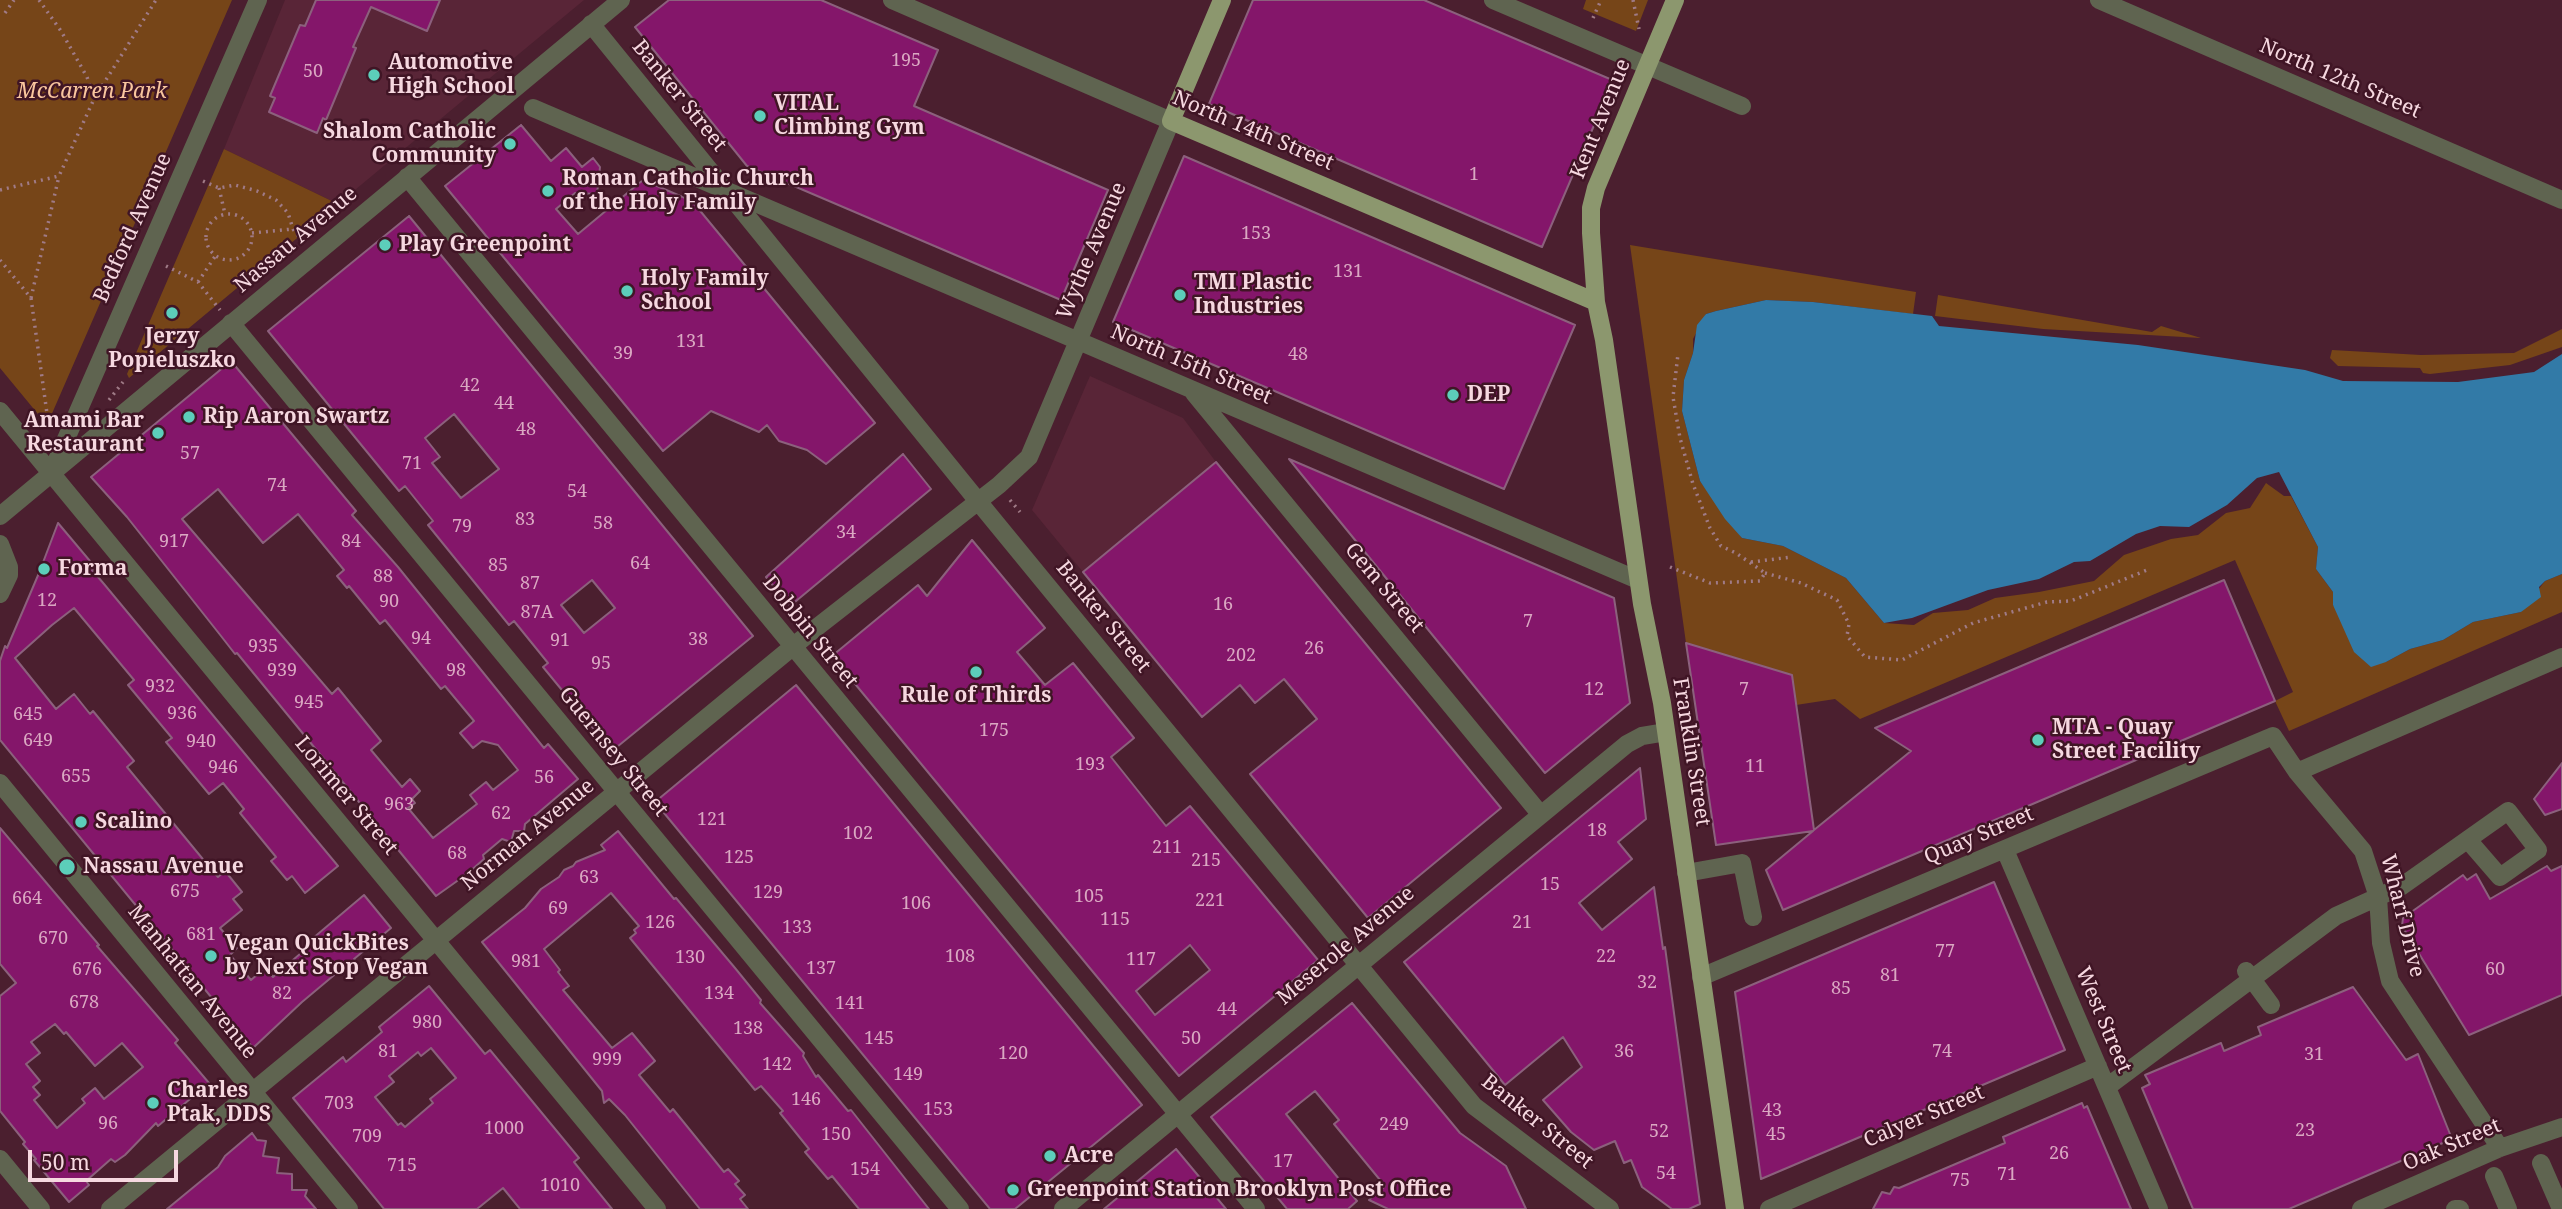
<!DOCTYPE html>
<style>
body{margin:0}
#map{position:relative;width:2562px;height:1209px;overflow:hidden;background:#4b1f2f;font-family:"Noto Serif",serif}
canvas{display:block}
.scale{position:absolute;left:28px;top:1150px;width:150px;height:32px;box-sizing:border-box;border:4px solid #f6d8e0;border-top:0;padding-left:9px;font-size:21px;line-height:24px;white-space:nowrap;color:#f6d8e0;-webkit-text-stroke:5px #401525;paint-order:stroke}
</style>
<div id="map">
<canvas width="2562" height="1209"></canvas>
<div class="scale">50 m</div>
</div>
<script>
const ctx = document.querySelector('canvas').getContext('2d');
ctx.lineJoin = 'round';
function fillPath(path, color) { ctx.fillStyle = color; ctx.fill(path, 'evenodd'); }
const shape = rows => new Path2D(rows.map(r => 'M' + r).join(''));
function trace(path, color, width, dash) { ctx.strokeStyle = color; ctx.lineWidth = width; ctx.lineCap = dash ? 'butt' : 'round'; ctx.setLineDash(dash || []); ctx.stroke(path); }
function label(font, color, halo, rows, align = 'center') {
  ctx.font = font + ' "Noto Serif",serif'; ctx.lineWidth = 5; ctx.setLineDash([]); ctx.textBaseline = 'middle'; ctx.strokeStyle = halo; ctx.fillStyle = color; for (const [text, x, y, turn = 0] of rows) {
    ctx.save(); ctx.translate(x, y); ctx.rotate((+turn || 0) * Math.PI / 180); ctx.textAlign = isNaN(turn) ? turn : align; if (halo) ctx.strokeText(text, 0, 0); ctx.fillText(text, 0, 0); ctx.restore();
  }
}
fillPath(shape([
 [285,0,584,0,338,204,224,149],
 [1090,376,1183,418,1216,462,1083,572,1032,510]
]), '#592537');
fillPath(shape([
 [0,0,232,0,47,425,0,368],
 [1586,0,1648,0,1636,31,1583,9],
 [224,149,338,204,129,378,127,374],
 [1630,245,1916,292,1913,314,1813,302,1766,300,1716,311,1706,314,1693,339,1693,353,1684,380,1682,411,1700,481,1742,538,1783,546,1846,578,1884,623,1914,625,1933,613,1968,610,1995,598,2039,592,2094,581,2124,555,2171,539,2198,535,2226,513,2250,508,2266,483,2284,496,2291,496,2318,547,2316,569,2333,592,2333,605,2386,662,2410,649,2443,640,2473,622,2521,612,2545,581,2562,574,2562,612,2289,731,2275,701,2293,692,2235,560,1860,719,1835,699,1796,705,1792,675,1686,643],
 [1938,295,2152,332,2161,326,2201,338,2043,329,1935,316],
 [2562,329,2562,347,2510,365,2430,374,2423,373,2420,368,2338,366,2330,358,2332,350,2421,355,2514,353]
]), '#764518');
fillPath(shape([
 [1766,300,1813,302,1932,316,1939,326,2138,345,2305,370,2343,381,2458,382,2534,372,2562,354,2562,574,2545,581,2539,587,2541,597,2521,612,2473,622,2443,640,2410,649,2386,662,2371,667,2354,652,2333,605,2333,592,2316,569,2318,547,2279,472,2257,478,2227,505,2189,527,2160,526,2136,534,2090,561,2074,562,2039,579,1988,590,1912,618,1884,623,1846,578,1783,546,1742,538,1725,519,1700,481,1682,411,1684,380,1693,353,1697,325,1706,314,1716,311]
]), '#327aa7');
const building = shape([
 [316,0,440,0,427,31,371,7,353,47,356,48,326,120,323,118,317,133,269,112,275,98,270,96,300,25,305,26,316,0],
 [669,0,821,0,938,50,914,106,1108,190,1061,300,747,166,635,27,669,0],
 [1253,0,1424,0,1617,82,1607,104,1604,102,1542,247,1209,104,1253,0],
 [521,125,551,161,566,148,582,167,593,158,600,167,597,194,575,193,556,209,578,234,643,180,692,201,875,423,826,464,807,450,779,441,767,425,759,432,711,411,663,451,445,186,521,125],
 [1184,156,1575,325,1504,489,1113,322,1184,156],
 [409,216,753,636,612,751,543,667,548,663,514,621,509,625,428,525,433,521,405,486,399,491,268,331,409,216],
 [454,414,499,469,461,498,432,463,440,457,425,438,454,414],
 [592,580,615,608,584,633,561,605,592,580],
 [231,361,356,511,352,515,398,567,544,748,548,744,578,779,525,824,524,831,514,831,511,842,502,839,483,855,484,859,467,874,436,896,237,653,235,654,221,636,127,517,91,477,231,361],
 [218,489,263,543,298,514,344,570,337,576,347,588,349,586,380,624,385,620,441,689,445,686,474,721,460,733,473,748,482,741,498,745,518,770,493,790,486,782,470,795,477,804,433,838,408,808,415,803,412,799,420,791,410,779,402,787,371,750,381,741,338,688,332,694,182,519,218,489],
 [903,454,931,489,790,606,766,577,903,454],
 [1289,459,1614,598,1630,703,1545,773,1289,459],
 [1216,462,1501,808,1368,918,1250,774,1317,719,1284,679,1255,703,1240,685,1202,717,1083,572,1216,462],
 [58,523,95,567,92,570,104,584,338,866,305,893,292,876,287,880,271,861,276,857,240,813,244,809,223,783,209,794,166,742,172,738,128,685,134,680,74,608,52,625,15,658,56,709,74,694,90,714,93,711,134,761,127,767,211,869,218,877,225,871,242,892,233,899,242,910,220,928,237,948,230,955,251,980,265,968,273,977,314,942,312,939,364,895,391,928,354,959,355,961,341,974,339,971,302,1002,253,1048,0,740,0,661,5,646,7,648,39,573,58,523],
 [972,540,1045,628,1017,652,1045,685,1073,663,1134,738,1111,757,1166,826,1190,806,1318,960,1179,1076,832,656,918,585,927,596,972,540],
 [1190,945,1210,970,1155,1015,1136,991,1190,945],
 [2224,580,2275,701,1783,910,1766,870,1813,831,1716,845,1686,643,1792,675,1814,830,1911,751,1875,728,2224,580],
 [796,685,1142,1105,1015,1209,990,1209,655,802,796,685],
 [2562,763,2562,809,2545,815,2534,799,2562,763],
 [1640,768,1646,819,1618,842,1632,859,1579,903,1602,930,1654,887,1663,949,1665,947,1700,1204,1689,1209,1672,1209,1642,1187,1631,1160,1624,1163,1615,1141,1594,1150,1571,1132,1543,1100,1582,1067,1563,1037,1505,1085,1404,962,1640,768],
 [0,828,99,945,97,946,178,1040,175,1043,209,1083,158,1126,156,1123,125,1155,115,1162,111,1159,86,1181,89,1185,69,1202,34,1160,36,1159,23,1144,25,1142,0,1111,0,996,16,983,0,964,0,828],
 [55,1024,64,1034,66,1032,95,1066,122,1043,143,1067,104,1099,95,1088,82,1099,85,1103,57,1128,34,1100,40,1095,33,1087,40,1081,26,1064,40,1053,31,1042,55,1024],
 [618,831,674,899,676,898,735,968,761,1000,760,1003,804,1053,803,1056,816,1077,818,1075,848,1111,851,1110,929,1209,859,1209,832,1176,828,1179,805,1152,809,1149,780,1113,783,1111,761,1086,755,1090,630,938,636,933,634,930,639,926,611,893,544,949,560,970,558,972,569,986,563,990,612,1048,632,1033,655,1061,639,1075,670,1112,673,1109,724,1172,728,1169,739,1181,735,1184,745,1195,740,1199,748,1209,700,1209,625,1115,609,1099,604,1103,602,1091,482,942,525,908,541,889,559,877,564,870,573,866,576,862,605,850,601,845,618,831],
 [2547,866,2551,871,2562,866,2562,995,2469,1035,2402,926,2403,918,2463,875,2467,880,2476,874,2490,899,2547,866],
 [1994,882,2065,1050,1761,1179,1735,992,1994,882],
 [429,986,485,1054,490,1050,579,1158,574,1162,612,1209,520,1209,503,1188,477,1209,384,1209,349,1166,293,1098,343,1057,346,1062,382,1032,379,1027,429,986],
 [431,1048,456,1078,430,1099,433,1103,405,1127,401,1123,398,1125,375,1097,394,1082,389,1076,418,1052,421,1056,431,1048],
 [2353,987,2406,1060,2418,1054,2452,1139,2289,1209,2193,1209,2142,1088,2150,1084,2145,1075,2221,1043,2224,1051,2261,1035,2258,1027,2353,987],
 [1352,1003,1460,1133,1506,1166,1526,1209,1388,1209,1369,1200,1385,1186,1334,1124,1339,1120,1315,1091,1286,1114,1357,1201,1348,1209,1287,1209,1211,1117,1352,1003],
 [2082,1103,2084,1108,2087,1106,2131,1209,1873,1209,1882,1192,1890,1194,1894,1187,1899,1188,2005,1143,2003,1137,2082,1103],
 [252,1133,257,1140,266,1141,263,1156,279,1158,277,1173,292,1174,292,1190,307,1190,305,1196,316,1209,167,1209,218,1167,225,1156,252,1133],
 [1176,1149,1226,1209,1104,1209,1169,1155,1176,1149]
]);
fillPath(building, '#84166a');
trace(building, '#8c607d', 2);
trace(shape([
 [39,0,61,31,87,77,94,98],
 [1633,0,1639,29],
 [5,13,14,0],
 [1593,18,1601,0],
 [203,181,219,188,235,185,257,191,276,200,288,213,293,229,302,241],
 [219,188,225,214],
 [0,190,59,176,94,99,156,0],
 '206 237a23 23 0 1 1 46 0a23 23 0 1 1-46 0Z',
 [252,233,293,229],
 [0,260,31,298,59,176],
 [166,266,198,282,220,310],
 [198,282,216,255],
 [31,298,49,428],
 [109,400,123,382],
 [1010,500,1020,512],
 [1751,562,1792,557],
 [1670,567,1710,583,1760,581,1765,573,1736,553,1721,546,1710,528,1693,484,1680,438,1673,397,1678,354],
 [1765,573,1801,583,1837,600,1849,624,1847,636,1865,657,1902,660,1973,623,2047,602,2071,601,2147,570]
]), '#a07b87', 3.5, [2, 5]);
trace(shape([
 [1493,0,1742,106],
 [2099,0,2562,200],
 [591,24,977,500,1474,1106,1610,1209],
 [533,108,1638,580],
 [407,177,1256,1209],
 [231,323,960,1209],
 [1194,393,1541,815],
 [0,411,657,1209],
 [52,471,258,0],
 [0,516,621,0],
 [0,544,9,567,9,575,0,594],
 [2297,772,2562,657],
 [0,783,349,1209],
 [2005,850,2159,1209],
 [1686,873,1742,863,1753,917],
 [2246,971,2271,1005],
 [1701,977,2273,736,2297,772,2363,851,2378,897,2381,943,2390,981,2500,1148],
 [2107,1087,2336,916,2402,886,2508,811,2538,850,2500,877,2468,840],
 [0,1159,41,1209],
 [2541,1163,2561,1209],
 [2494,1176,2508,1209],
 [110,1209,807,635,999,485,1029,457,1171,121,892,0],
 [1063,1209,1627,744,1642,736,1666,732],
 [1769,1209,2098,1066],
 [2361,1209,2500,1148,2562,1127],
 [2455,1209,2460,1209]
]), '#5f6450', 18);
trace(shape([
 [1222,0,1171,121,1596,302],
 [1675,0,1596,188,1591,208,1591,233,1596,302,1604,340,1642,604,1662,703,1735,1209]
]), '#8c976e', 18);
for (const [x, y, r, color] of [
 [374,75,7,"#5cceba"],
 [760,116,7,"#5cceba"],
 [510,144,7,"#5cceba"],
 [548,191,7,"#5cceba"],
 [385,245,7,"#5cceba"],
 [627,291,7,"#5cceba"],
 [1180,295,7,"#5cceba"],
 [172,313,7,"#5cceba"],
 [1453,395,7,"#5cceba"],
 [189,417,7,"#5cceba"],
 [158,433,7,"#5cceba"],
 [44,569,7,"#5cceba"],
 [976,672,7,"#5cceba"],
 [2038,740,7,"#5cceba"],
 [81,822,7,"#5cceba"],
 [67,867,9,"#5cceba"],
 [211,956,7,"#5cceba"],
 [153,1103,7,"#5cceba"],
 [1050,1156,7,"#5cceba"],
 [1013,1190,7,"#5cceba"]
]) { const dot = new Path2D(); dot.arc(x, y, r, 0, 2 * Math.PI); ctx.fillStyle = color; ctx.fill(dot); trace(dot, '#401525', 2.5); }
label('18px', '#daa8c2', null, [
 ["195",906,61],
 ["50",313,72],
 ["1",1474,175],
 ["153",1256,234],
 ["131",1348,272],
 ["131",691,342],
 ["39",623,354],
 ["48",1298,355],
 ["42",470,386],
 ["44",504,404],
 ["48",526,430],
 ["57",190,454],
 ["71",412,464],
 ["74",277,486],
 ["54",577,492],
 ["83",525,520],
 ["58",603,524],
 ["79",462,527],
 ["34",846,533],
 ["917",174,542],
 ["84",351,542],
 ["64",640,564],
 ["85",498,566],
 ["88",383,577],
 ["87",530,584],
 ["12",47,601],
 ["90",389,602],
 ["16",1223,605],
 ["87A",537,613],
 ["7",1528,622],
 ["94",421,639],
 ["38",698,640],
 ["91",560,641],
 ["935",263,647],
 ["26",1314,649],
 ["202",1241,656],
 ["95",601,664],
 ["939",282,671],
 ["98",456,671],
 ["932",160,687],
 ["12",1594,690],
 ["7",1744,690],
 ["945",309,703],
 ["936",182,714],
 ["645",28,715],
 ["175",994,731],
 ["649",38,741],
 ["940",201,742],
 ["193",1090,765],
 ["11",1755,767],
 ["946",223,768],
 ["655",76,777],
 ["56",544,778],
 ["963",399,805],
 ["62",501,814],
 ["121",712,820],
 ["18",1597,831],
 ["102",858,834],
 ["211",1167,848],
 ["68",457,854],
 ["125",739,858],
 ["215",1206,861],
 ["63",589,878],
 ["15",1550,885],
 ["675",185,892],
 ["129",768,893],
 ["105",1089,897],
 ["664",27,899],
 ["221",1210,901],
 ["106",916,904],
 ["69",558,909],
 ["115",1115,920],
 ["126",660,923],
 ["21",1522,923],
 ["133",797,928],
 ["681",201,935],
 ["670",53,939],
 ["77",1945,952],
 ["108",960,957],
 ["22",1606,957],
 ["130",690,958],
 ["117",1141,960],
 ["981",526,962],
 ["137",821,969],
 ["676",87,970],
 ["60",2495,970],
 ["81",1890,976],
 ["32",1647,983],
 ["85",1841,989],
 ["82",282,994],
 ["134",719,994],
 ["678",84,1003],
 ["141",850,1004],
 ["44",1227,1010],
 ["980",427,1023],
 ["138",748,1029],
 ["145",879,1039],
 ["50",1191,1039],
 ["81",388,1052],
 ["36",1624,1052],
 ["74",1942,1052],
 ["120",1013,1054],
 ["31",2314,1055],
 ["999",607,1060],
 ["142",777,1065],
 ["149",908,1075],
 ["146",806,1100],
 ["703",339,1104],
 ["153",938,1110],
 ["43",1772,1111],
 ["96",108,1124],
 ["249",1394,1125],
 ["1000",504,1129],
 ["23",2305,1131],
 ["52",1659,1132],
 ["150",836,1135],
 ["45",1776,1135],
 ["709",367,1137],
 ["26",2059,1154],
 ["17",1283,1162],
 ["715",402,1166],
 ["154",865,1170],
 ["54",1666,1174],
 ["71",2007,1175],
 ["75",1960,1181],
 ["1010",560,1186]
]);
label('bold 21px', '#f6d8e0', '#401525', [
 ["Automotive",388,63],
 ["High School",388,87],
 ["VITAL",774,104],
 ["Climbing Gym",774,128],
 ["Shalom Catholic",496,132,"right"],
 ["Community",496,156,"right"],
 ["Roman Catholic Church",562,179],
 ["of the Holy Family",562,203],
 ["Play Greenpoint",399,245],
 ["Holy Family",641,279],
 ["School",641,303],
 ["TMI Plastic",1194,283],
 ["Industries",1194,307],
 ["Jerzy",172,337,"center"],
 ["Popieluszko",172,361,"center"],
 ["DEP",1467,395],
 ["Rip Aaron Swartz",203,417],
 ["Amami Bar",144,421,"right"],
 ["Restaurant",144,445,"right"],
 ["Forma",58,569],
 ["Rule of Thirds",976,696,"center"],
 ["MTA - Quay",2052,728],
 ["Street Facility",2052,752],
 ["Scalino",95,822],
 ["Nassau Avenue",83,867],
 ["Vegan QuickBites",225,944],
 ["by Next Stop Vegan",225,968],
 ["Charles",167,1091],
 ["Ptak, DDS",167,1115],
 ["Acre",1064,1156],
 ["Greenpoint Station Brooklyn Post Office",1027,1190]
], 'left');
label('21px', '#f6d8e0', '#401525', [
 ["North 12th Street",2340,79,23],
 ["Banker Street",679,96,51],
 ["Kent Avenue",1601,119,-68],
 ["North 14th Street",1253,131,23],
 ["Bedford Avenue",133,228,-66],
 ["Nassau Avenue",296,240,-40],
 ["Wythe Avenue",1092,251,-67],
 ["North 15th Street",1191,365,23],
 ["Gem Street",1384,588,50],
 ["Banker Street",1103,617,51],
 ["Dobbin Street",810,632,51],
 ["Guernsey Street",613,752,51],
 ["Franklin Street",1691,752,81],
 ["Lorimer Street",346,796,50],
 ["Norman Avenue",528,835,-39],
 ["Quay Street",1979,836,-23],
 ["Wharf Drive",2402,916,76],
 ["Meserole Avenue",1346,946,-40],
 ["Manhattan Avenue",192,982,51],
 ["West Street",2103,1020,67],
 ["Calyer Street",1924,1117,-23],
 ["Banker Street",1537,1122,39],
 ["Oak Street",2452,1145,-23]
]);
label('italic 21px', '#f9c69e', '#401525', [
 ["McCarren Park",92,92]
]);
</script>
